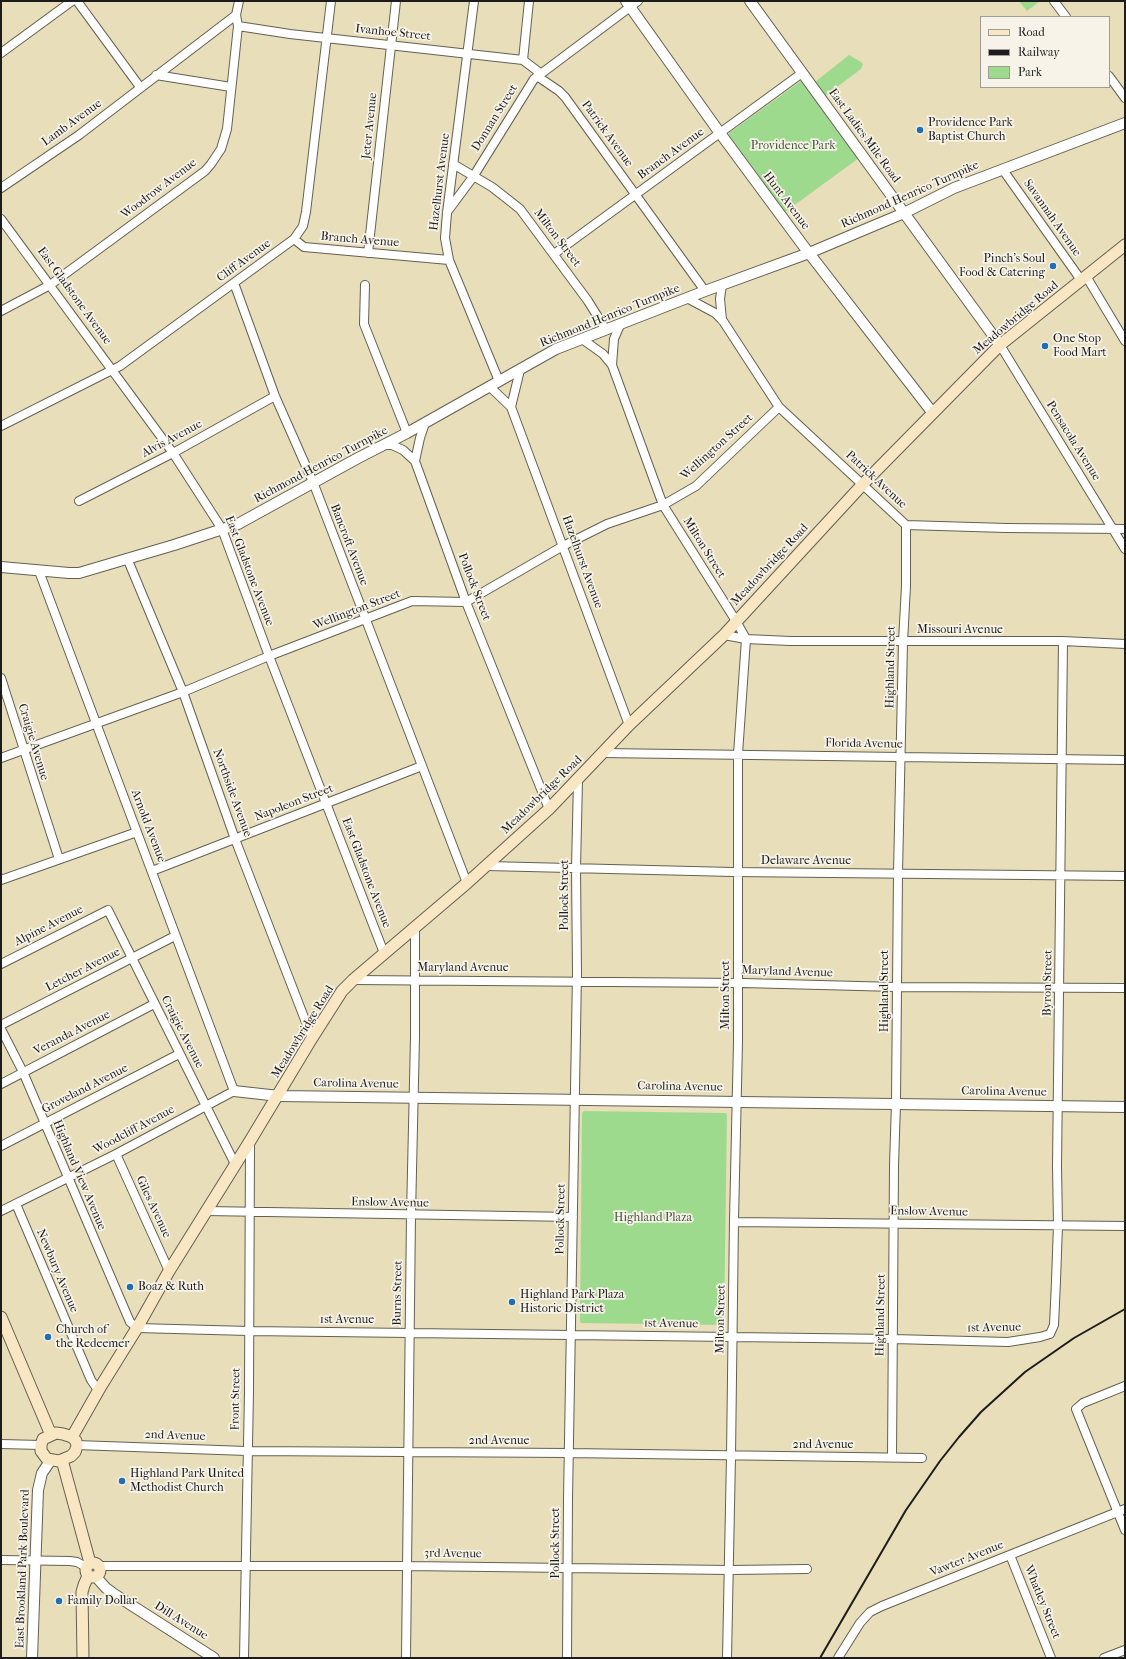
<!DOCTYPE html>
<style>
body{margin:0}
#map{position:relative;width:1126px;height:1659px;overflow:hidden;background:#e8deba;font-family:"IM FELL French Canon",serif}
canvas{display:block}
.frame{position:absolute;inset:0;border:2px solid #1c1c1c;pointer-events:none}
.legend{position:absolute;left:980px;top:16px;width:130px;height:72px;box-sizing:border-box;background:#f7f3e8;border:1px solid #9f9d96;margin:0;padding:5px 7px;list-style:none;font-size:12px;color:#1c1c1c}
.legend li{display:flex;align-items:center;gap:8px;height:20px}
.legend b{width:20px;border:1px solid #9f9d96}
</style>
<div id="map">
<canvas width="1126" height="1659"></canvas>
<div class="frame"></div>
<ul class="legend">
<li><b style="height:5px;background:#f9e7c3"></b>Road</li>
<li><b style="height:5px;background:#1c1c1c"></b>Railway</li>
<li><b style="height:11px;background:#9eda8e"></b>Park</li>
</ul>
</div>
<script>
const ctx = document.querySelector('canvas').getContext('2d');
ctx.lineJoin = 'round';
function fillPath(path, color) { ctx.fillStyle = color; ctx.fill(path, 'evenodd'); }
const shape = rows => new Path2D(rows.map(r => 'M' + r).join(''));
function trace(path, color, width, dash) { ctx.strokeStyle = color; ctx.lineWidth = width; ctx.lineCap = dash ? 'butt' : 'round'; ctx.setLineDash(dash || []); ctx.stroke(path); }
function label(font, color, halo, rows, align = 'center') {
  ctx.font = font + ' "IM FELL French Canon",serif'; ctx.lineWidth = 3.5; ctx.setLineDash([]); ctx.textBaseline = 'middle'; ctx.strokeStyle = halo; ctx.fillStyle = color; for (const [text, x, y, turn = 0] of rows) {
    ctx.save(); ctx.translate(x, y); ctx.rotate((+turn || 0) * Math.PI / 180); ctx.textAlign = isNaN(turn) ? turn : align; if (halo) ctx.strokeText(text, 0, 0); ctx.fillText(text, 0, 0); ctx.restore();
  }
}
fillPath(shape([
 [1019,1,1040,1,1027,11],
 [849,55,861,62,863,64,861,69,825,96,815,82],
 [801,81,803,81,859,158,785,212,729,135,729,133],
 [584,1111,726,1113,727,1115,724,1325,581,1323,580,1321,582,1113]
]), '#9eda8e');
const minor = shape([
 [77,1,140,87],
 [474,1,447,213,445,238,449,260,499,381],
 [1054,1,1066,17],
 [238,26,290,34,523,60,540,73],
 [1,53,72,1],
 [523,60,529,1],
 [156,75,231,87],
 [537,76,559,91,565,97,705,291],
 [1109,76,1125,98],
 [453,164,492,187,520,209,588,301,606,330],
 [1003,170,1081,280],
 [1,188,79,135,236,15],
 [447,212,473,177,534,79,638,1],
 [1,219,173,453,222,529,269,656,384,953],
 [294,239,304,247,449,260],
 [368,253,396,1],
 [554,254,802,73],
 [1086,276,1125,341],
 [234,283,275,396,313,482,467,883],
 [365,285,364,324,407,433],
 [722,285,720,299,722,320],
 [687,298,715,313,723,321,779,407,906,525,1006,528,1125,529],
 [1,311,50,285,205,171,211,164,221,149,227,129,238,26,236,15,239,1],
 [582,339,603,354,612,365,663,505,736,621,746,639,738,754,738,1042,734,1220,731,1456,727,1658],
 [1000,345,1125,549],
 [612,365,614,339,620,325],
 [489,386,511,407,629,725],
 [511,407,520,370],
 [425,423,420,438,415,461,466,602,549,809],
 [1,426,120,366,294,239,303,226,306,212,331,1],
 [386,445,392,445,403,450,415,461],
 [79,501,173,453,275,396],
 [127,558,183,692,235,839,312,1038],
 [724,635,746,639,790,641,1063,641,1125,644],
 [1,678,59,859],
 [602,753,1125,760],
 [1,758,183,692,269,656,412,601,466,602,563,546,607,524,663,505,696,486,779,407],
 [487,866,733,872,1125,876],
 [152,871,422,766],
 [1,880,137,832],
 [1,964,108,910,235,1164],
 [353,980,743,983,897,987,1125,988],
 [1,1025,175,936],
 [1,1029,23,1072,130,1322,137,1328,249,1331,893,1339,1008,1342,1040,1337,1050,1334,1054,1325,1056,1281,1058,1225,1057,1166,1063,641],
 [1,1084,154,1004],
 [1,1146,179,1054],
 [116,1154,169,1271],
 [16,1204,91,1380,98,1390],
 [1,1211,116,1154,234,1091,39,571],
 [206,1211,573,1217],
 [734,1222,1125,1226],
 [1125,1386,1083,1403,1076,1409,1125,1530],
 [1,1444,41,1445],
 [76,1445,247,1451,569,1453,922,1458],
 [892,1457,894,1165,896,1103,898,873,903,642,906,586,906,525],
 [1010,1555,1051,1658],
 [1,1560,70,1561,77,1562,86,1567],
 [99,1566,407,1566,730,1570,807,1569],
 [244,1658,249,1392,250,1141],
 [406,1658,411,1215,415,1037,415,928],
 [567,1658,568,1499,577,973,576,868,578,780],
 [838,1658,860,1623,870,1612,882,1606,1125,1509],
 [1104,1658,1125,1650]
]);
const tertiary = shape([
 [626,1,717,129,802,244,932,412],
 [750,1,1000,345],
 [1,567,69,573,79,573,174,545,238,524,358,458,407,433,556,349,705,291,809,253,904,213,954,188,1125,123],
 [234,1091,279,1096,1125,1107],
 [96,1577,106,1588,114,1594,214,1658],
 [32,1658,38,1490,42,1473,51,1460]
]);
const secondary = shape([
 [1,1317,51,1435],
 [56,1433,63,1434,72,1437,76,1441,77,1446,75,1452,71,1456,59,1461,47,1459,41,1451,41,1445,43,1439,56,1433],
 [72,1437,101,1386,137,1328,169,1271,250,1141,312,1038,342,991,353,980,467,883,549,809,629,725,724,635,863,484,1000,345,1125,245],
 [62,1460,90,1563],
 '86 1570a7 7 0 1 1 14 0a7 7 0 1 1-14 0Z',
 [83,1658,82,1592,84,1585,88,1576]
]);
trace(minor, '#636053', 10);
trace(tertiary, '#636053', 12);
trace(secondary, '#636053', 13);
trace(minor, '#fff', 8);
trace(tertiary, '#fff', 10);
trace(secondary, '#f9e7c3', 11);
trace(shape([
 [820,1658,906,1510,940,1461,959,1437,981,1412,1025,1372,1074,1338,1125,1309]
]), '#1c1c1c', 2);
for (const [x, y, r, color] of [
 [920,130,4,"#1f6fb2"],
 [1053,266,4,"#1f6fb2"],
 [1045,346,4,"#1f6fb2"],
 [130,1287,4,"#1f6fb2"],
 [512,1302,4,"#1f6fb2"],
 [48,1337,4,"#1f6fb2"],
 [122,1481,4,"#1f6fb2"],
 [59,1601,4,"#1f6fb2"]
]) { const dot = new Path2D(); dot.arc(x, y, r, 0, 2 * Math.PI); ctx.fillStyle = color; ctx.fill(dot); trace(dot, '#f7f3e8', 1.5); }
label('12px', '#1c1c1c', '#f7f3e8', [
 ["Ivanhoe Street",393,33,6],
 ["Donnan Street",495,118,-58],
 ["Lamb Avenue",72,123,-36],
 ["Jeter Avenue",370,126,-84],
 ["Patrick Avenue",607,134,54],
 ["East Ladies Mile Road",864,136,54],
 ["Branch Avenue",671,154,-36],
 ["Hazelhurst Avenue",440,182,-83],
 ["Woodrow Avenue",159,189,-37],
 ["Richmond Henrico Turnpike",910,195,-24],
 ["Hunt Avenue",786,201,53],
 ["Savannah Avenue",1052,218,55],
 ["Milton Street",557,238,53],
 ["Branch Avenue",360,240,5],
 ["Cliff Avenue",244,261,-36],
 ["East Gladstone Avenue",74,296,54],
 ["Richmond Henrico Turnpike",610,316,-22],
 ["Meadowbridge Road",1016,318,-40],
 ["Alvis Avenue",172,439,-28],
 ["Pensacola Avenue",1073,441,58],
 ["Wellington Street",717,447,-42],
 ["Richmond Henrico Turnpike",321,465,-28],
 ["Patrick Avenue",876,480,43],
 ["Bancroft Avenue",349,545,69],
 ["Milton Street",704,548,58],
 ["Hazelhurst Avenue",582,562,70],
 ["Meadowbridge Road",770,565,-47],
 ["East Gladstone Avenue",249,571,69],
 ["Pollock Street",474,587,69],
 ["Wellington Street",357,610,-21],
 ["Missouri Avenue",960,630],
 ["Highland Street",891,667,-89],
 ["Craigie Avenue",33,742,73],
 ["Florida Avenue",864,744,1],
 ["Northside Avenue",232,793,70],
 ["Meadowbridge Road",542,795,-44],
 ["Napoleon Street",294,803,-21],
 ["Arnold Avenue",148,826,69],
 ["Delaware Avenue",806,861],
 ["East Gladstone Avenue",366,873,69],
 ["Pollock Street",565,895,-90],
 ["Alpine Avenue",49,926,-27],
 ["Maryland Avenue",463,968],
 ["Letcher Avenue",83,970,-27],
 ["Maryland Avenue",787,972,2],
 ["Byron Street",1048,983,-89],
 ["Highland Street",885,991,-90],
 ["Milton Street",726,995,-90],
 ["Craigie Avenue",182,1032,63],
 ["Meadowbridge Road",303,1032,-58],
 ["Veranda Avenue",72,1033,-27],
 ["Carolina Avenue",356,1084,1],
 ["Carolina Avenue",680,1087,1],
 ["Groveland Avenue",85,1089,-27],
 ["Carolina Avenue",1004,1092,1],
 ["Woodcliff Avenue",134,1130,-28],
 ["Highland View Avenue",79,1175,67],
 ["Enslow Avenue",390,1203,1],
 ["Giles Avenue",153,1207,65],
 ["Enslow Avenue",929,1212,1],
 ["Pollock Street",561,1219,-89],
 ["Newbury Avenue",57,1271,67],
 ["Burns Street",398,1293,-89],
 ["Highland Street",881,1315,-89],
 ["Milton Street",721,1319,-89],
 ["1st Avenue",347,1320],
 ["1st Avenue",671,1324,1],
 ["1st Avenue",994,1328,-1],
 ["Front Street",236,1399,-89],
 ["2nd Avenue",175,1436,2],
 ["2nd Avenue",499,1441],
 ["2nd Avenue",823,1445],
 ["Pollock Street",556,1543,-90],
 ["3rd Avenue",453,1554,1],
 ["Vawter Avenue",967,1559,-22],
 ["East Brookland Park Boulevard",23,1569,-88],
 ["Whatley Street",1042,1602,68],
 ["Dill Avenue",181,1621,32]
]);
label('12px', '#1c1c1c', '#f7f3e8', [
 ["Providence Park",928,123],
 ["Baptist Church",928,137],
 ["Pinch's Soul",1045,259,"right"],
 ["Food & Catering",1045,273,"right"],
 ["One Stop",1053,339],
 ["Food Mart",1053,353],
 ["Boaz & Ruth",138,1287],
 ["Highland Park Plaza",520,1295],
 ["Historic District",520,1309],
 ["Church of",56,1330],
 ["the Redeemer",56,1344],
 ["Highland Park United",130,1474],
 ["Methodist Church",130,1488],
 ["Family Dollar",67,1601]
], 'left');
label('12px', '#43553e', '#f7f3e8', [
 ["Providence Park",793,146],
 ["Highland Plaza",653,1218]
]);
</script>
